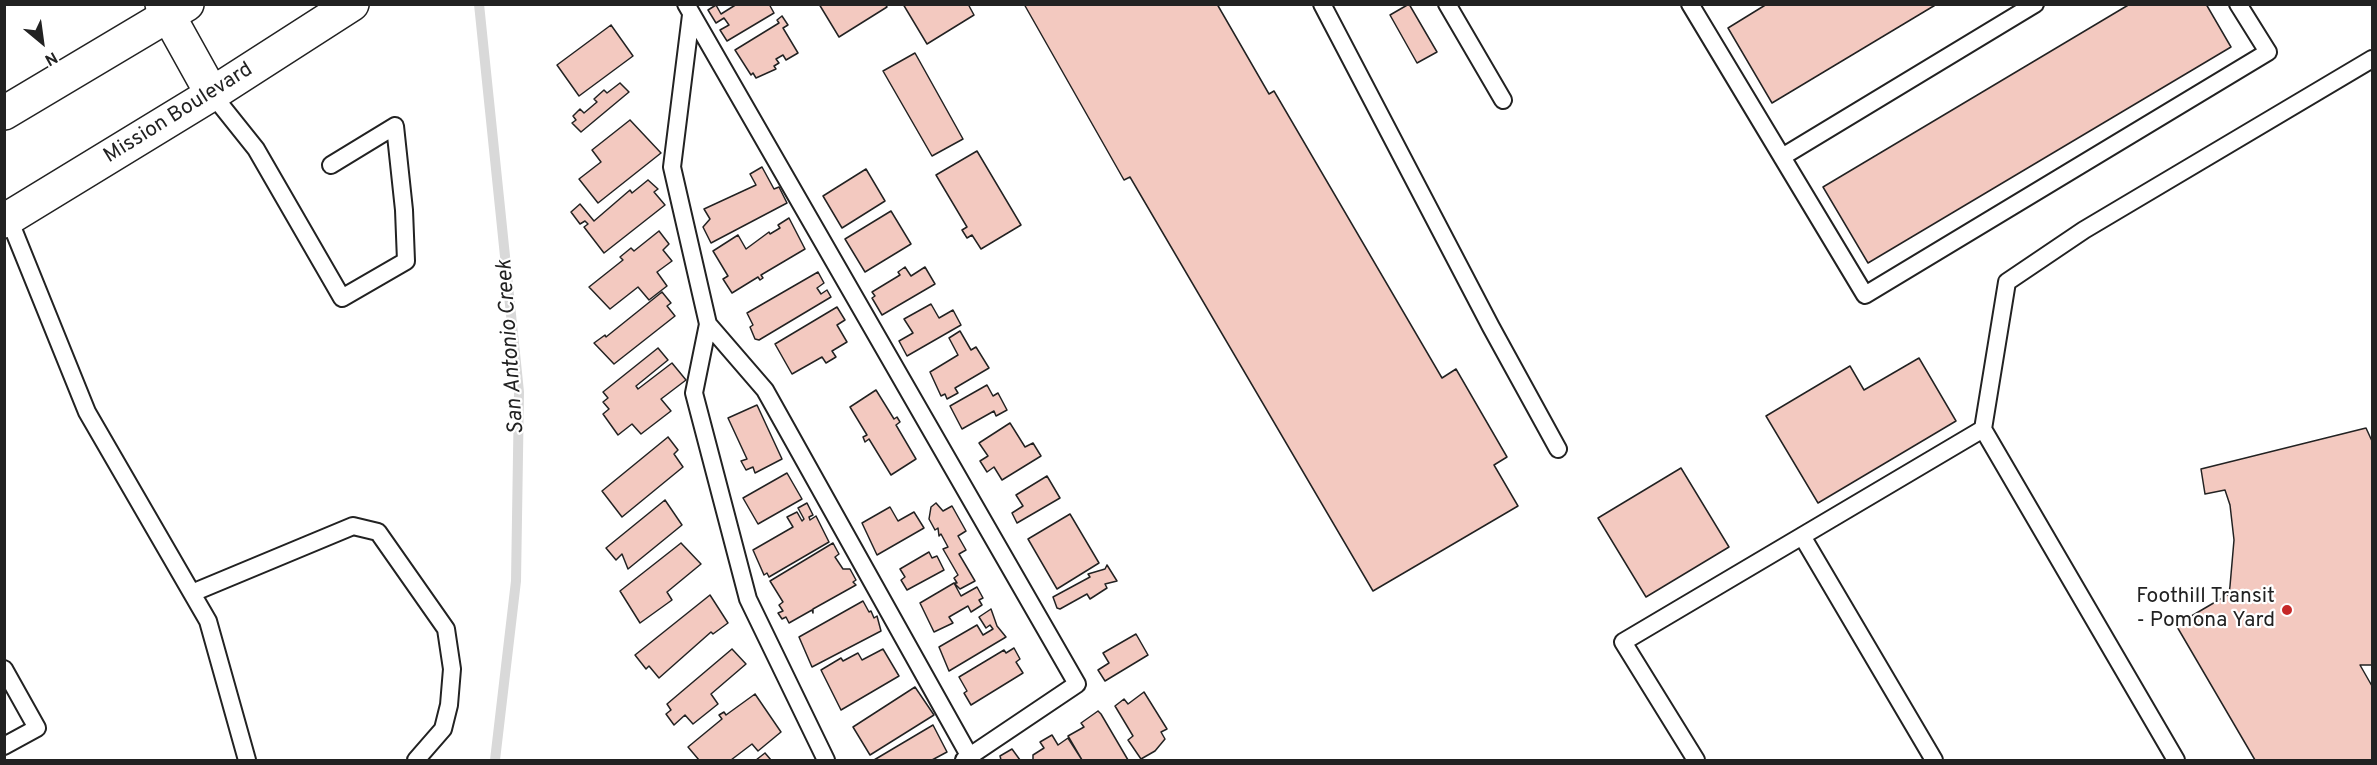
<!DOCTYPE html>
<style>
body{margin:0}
#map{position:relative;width:2377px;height:765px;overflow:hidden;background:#fff;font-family:Overpass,sans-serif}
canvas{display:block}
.frame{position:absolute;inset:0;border:6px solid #222;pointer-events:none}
.north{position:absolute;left:12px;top:12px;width:60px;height:60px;-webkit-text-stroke:4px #fff;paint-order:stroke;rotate:151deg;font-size:16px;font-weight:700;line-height:24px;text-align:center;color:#222}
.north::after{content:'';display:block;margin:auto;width:21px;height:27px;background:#222;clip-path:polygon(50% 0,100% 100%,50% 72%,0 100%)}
</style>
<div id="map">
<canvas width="2377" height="765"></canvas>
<div class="frame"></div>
<div class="north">N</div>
</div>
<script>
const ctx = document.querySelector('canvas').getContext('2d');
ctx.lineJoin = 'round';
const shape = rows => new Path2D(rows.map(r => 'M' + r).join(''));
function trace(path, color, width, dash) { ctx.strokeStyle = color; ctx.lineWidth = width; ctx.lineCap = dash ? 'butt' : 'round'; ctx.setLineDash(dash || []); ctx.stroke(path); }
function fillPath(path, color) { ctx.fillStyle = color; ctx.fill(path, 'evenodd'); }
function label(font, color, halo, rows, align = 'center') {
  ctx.font = font + ' Overpass,sans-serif'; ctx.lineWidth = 4.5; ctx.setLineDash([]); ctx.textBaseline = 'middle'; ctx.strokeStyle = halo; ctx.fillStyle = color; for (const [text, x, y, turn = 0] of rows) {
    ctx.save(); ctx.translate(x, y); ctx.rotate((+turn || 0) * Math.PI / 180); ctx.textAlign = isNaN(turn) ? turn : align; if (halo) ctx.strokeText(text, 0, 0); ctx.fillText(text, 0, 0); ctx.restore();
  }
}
trace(shape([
 [479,4,519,392,516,581,495,760]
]), '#d9d9d9', 10);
const building = shape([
 [737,4,769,4,774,13,727,41,720,30,729,25,724,18,716,23,708,10,716,5,721,14,737,4],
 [819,4,885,4,887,7,839,37,819,4],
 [903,4,968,4,974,15,927,44,903,4],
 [1024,4,1217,4,1269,94,1274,91,1442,378,1456,369,1507,457,1494,465,1518,506,1373,591,1130,177,1124,180,1024,4],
 [1409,4,1437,52,1417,63,1390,15,1409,4],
 [1767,4,1937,4,1772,103,1728,28,1767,4],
 [2130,4,2206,4,2231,47,1868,263,1823,187,2130,4],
 [782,16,788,25,783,28,798,53,786,60,783,55,776,59,779,63,774,66,776,69,756,78,753,73,751,75,735,50,779,23,777,20,782,16],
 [611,25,633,56,579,96,557,65,611,25],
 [915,53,963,139,932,156,883,71,915,53],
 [620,83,629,92,581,132,572,123,576,120,573,116,580,109,584,113,597,102,594,99,604,90,607,93,620,83],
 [630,120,661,153,598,203,579,179,601,162,592,150,630,120],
 [977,151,1021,225,981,249,972,235,967,238,962,230,967,227,936,175,977,151],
 [762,167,774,189,779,187,787,203,711,243,703,227,710,219,704,209,756,185,750,174,762,167],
 [866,169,885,201,842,228,823,196,866,169],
 [648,180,658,189,654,192,665,205,604,253,584,227,588,224,585,221,580,224,571,212,580,204,594,221,630,190,632,193,648,180],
 [891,211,911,244,865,272,845,239,891,211],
 [789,218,805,249,761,275,763,278,760,280,758,277,732,293,723,279,728,276,713,251,738,235,746,249,769,232,770,234,780,228,778,225,789,218],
 [659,231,669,244,663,250,672,261,657,272,667,286,649,300,638,287,610,309,589,287,623,260,620,257,631,248,634,251,659,231],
 [905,267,911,276,925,267,935,284,882,315,872,298,875,296,872,292,900,275,898,272,905,267],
 [818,272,824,283,817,288,821,294,827,290,831,297,759,340,755,339,750,327,753,325,747,313,818,272],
 [662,292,671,303,667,306,675,316,614,364,594,343,605,335,606,337,662,292],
 [931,304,939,318,953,310,961,325,907,356,899,341,913,333,904,319,931,304],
 [837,307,845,320,837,325,847,342,832,351,836,357,826,363,822,357,792,374,775,344,837,307],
 [960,331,971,350,976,347,989,368,955,388,958,393,947,399,945,394,941,396,930,372,958,355,949,338,960,331],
 [658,348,668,360,636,386,638,389,672,363,686,380,661,399,671,411,641,434,632,424,618,435,603,414,609,409,603,402,608,398,603,392,658,348],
 [1919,358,1956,421,1818,503,1766,416,1850,366,1864,390,1919,358],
 [987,385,993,396,998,393,1007,410,996,416,994,411,962,429,950,406,987,385],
 [876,390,894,419,897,417,900,422,896,425,916,459,891,475,869,439,865,442,863,437,867,435,850,407,876,390],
 [757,405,782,459,755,473,753,467,746,470,741,461,747,459,728,418,757,405],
 [1010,423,1025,447,1033,443,1041,456,1002,480,994,467,987,472,980,461,988,456,979,443,1010,423],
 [2366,428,2372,441,2372,665,2360,665,2372,686,2372,760,2255,760,2176,625,2229,594,2230,586,2234,540,2230,505,2225,490,2205,494,2201,469,2366,428],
 [668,437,678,450,674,454,683,467,622,517,602,491,668,437],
 [1681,468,1729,547,1646,597,1598,518,1681,468],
 [787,473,802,499,758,524,743,498,787,473],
 [1047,476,1060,498,1017,523,1012,513,1023,506,1016,495,1047,476],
 [665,500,682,525,628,569,622,554,616,560,606,548,665,500],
 [807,503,813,515,809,517,810,520,816,516,829,542,769,577,767,573,764,575,753,550,793,527,787,517,797,512,802,521,804,519,798,508,807,503],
 [936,503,943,511,952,506,966,531,958,536,966,550,959,554,975,581,960,589,954,583,957,583,954,578,958,575,943,549,948,547,941,534,939,536,938,528,935,530,929,519,931,507,936,503],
 [890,507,898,521,914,512,924,528,877,555,862,523,890,507],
 [1070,514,1099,563,1057,589,1028,539,1070,514],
 [681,543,701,564,667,592,672,600,640,623,620,591,681,543],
 [833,543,839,554,835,557,843,569,850,569,856,580,853,582,856,585,813,609,813,613,812,610,789,623,786,617,782,619,778,613,783,611,779,605,783,602,770,581,833,543],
 [929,552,932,558,937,556,944,570,907,590,901,580,905,577,900,569,929,552],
 [1107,565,1117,581,1105,584,1107,588,1090,599,1087,594,1060,609,1057,608,1053,597,1090,577,1088,574,1105,569,1107,565],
 [954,583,961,596,977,587,983,598,979,600,982,605,971,612,968,606,949,617,953,623,934,632,920,603,954,583],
 [710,595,728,623,713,634,711,632,659,678,649,666,646,669,635,655,710,595],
 [863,601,869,612,871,611,874,618,877,616,881,631,812,667,799,637,863,601],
 [991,609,997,626,1006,637,949,671,939,647,977,625,983,635,993,629,990,625,986,628,979,617,991,609],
 [1136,634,1148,655,1105,681,1098,670,1109,663,1103,653,1136,634],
 [1014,648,1020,659,1016,662,1023,673,971,705,964,693,967,691,959,677,1004,650,1006,653,1014,648],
 [732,649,746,664,711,694,718,704,693,724,685,715,674,725,666,714,671,710,667,704,732,649],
 [883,649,899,676,841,710,821,670,841,658,843,661,858,653,862,660,883,649],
 [915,687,934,715,870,755,853,727,915,687],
 [1144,692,1167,729,1161,732,1165,739,1155,751,1141,759,1128,740,1133,736,1115,706,1124,699,1128,704,1144,692],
 [755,694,781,732,758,751,752,744,731,760,699,760,688,747,722,719,719,715,724,712,726,715,755,694],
 [1098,711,1101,714,1128,760,1082,760,1068,736,1084,727,1081,723,1098,711],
 [933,725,947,752,932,760,874,760,933,725],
 [1052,735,1058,745,1068,738,1082,760,1033,760,1033,755,1044,748,1040,742,1052,735],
 [1012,749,1020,760,1001,760,1000,756,1012,749],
 [765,753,771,760,756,760,765,753]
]);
fillPath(building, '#f3c9c0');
trace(building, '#222', 1.5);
const service = shape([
 [686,4,1077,684,964,760],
 [1322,4,1491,327,1558,449],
 [1447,4,1503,100],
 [1690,4,1865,295,2268,52,2238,4],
 [691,15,672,167,708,324,694,393,748,599,826,760],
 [212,94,256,149,342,298,406,261,404,210,395,126,331,165],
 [1782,157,2035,4],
 [9,219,87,412,208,621,247,760],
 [708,324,765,390,970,757],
 [1983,429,2007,282,2084,230,2372,59],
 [1802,536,1934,760],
 [192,593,353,526,378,532,446,629,452,669,449,705,443,729,416,760],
 [4,669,37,728,4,746],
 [1696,760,1623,642,1983,429,2176,760]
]);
const tertiary = shape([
 [162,4,212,94]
]);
const primary = shape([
 [4,113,187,4],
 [4,221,212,94,352,4]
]);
trace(service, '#222', 20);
trace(tertiary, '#222', 36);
trace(primary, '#222', 36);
trace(service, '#fff', 16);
trace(tertiary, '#fff', 33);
trace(primary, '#fff', 33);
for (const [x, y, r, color] of [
 [2287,610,6,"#c62828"]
]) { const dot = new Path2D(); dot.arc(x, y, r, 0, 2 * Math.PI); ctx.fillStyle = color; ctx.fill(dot); trace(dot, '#fff', 2); }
label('21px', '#222', '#fff', [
 ["Mission Boulevard",179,114,-32]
]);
label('21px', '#222', '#fff', [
 ["Foothill Transit",2275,598],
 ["- Pomona Yard",2275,622]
], 'right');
label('italic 22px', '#222', '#fff', [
 ["San Antonio Creek",512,347,-94]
]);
</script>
